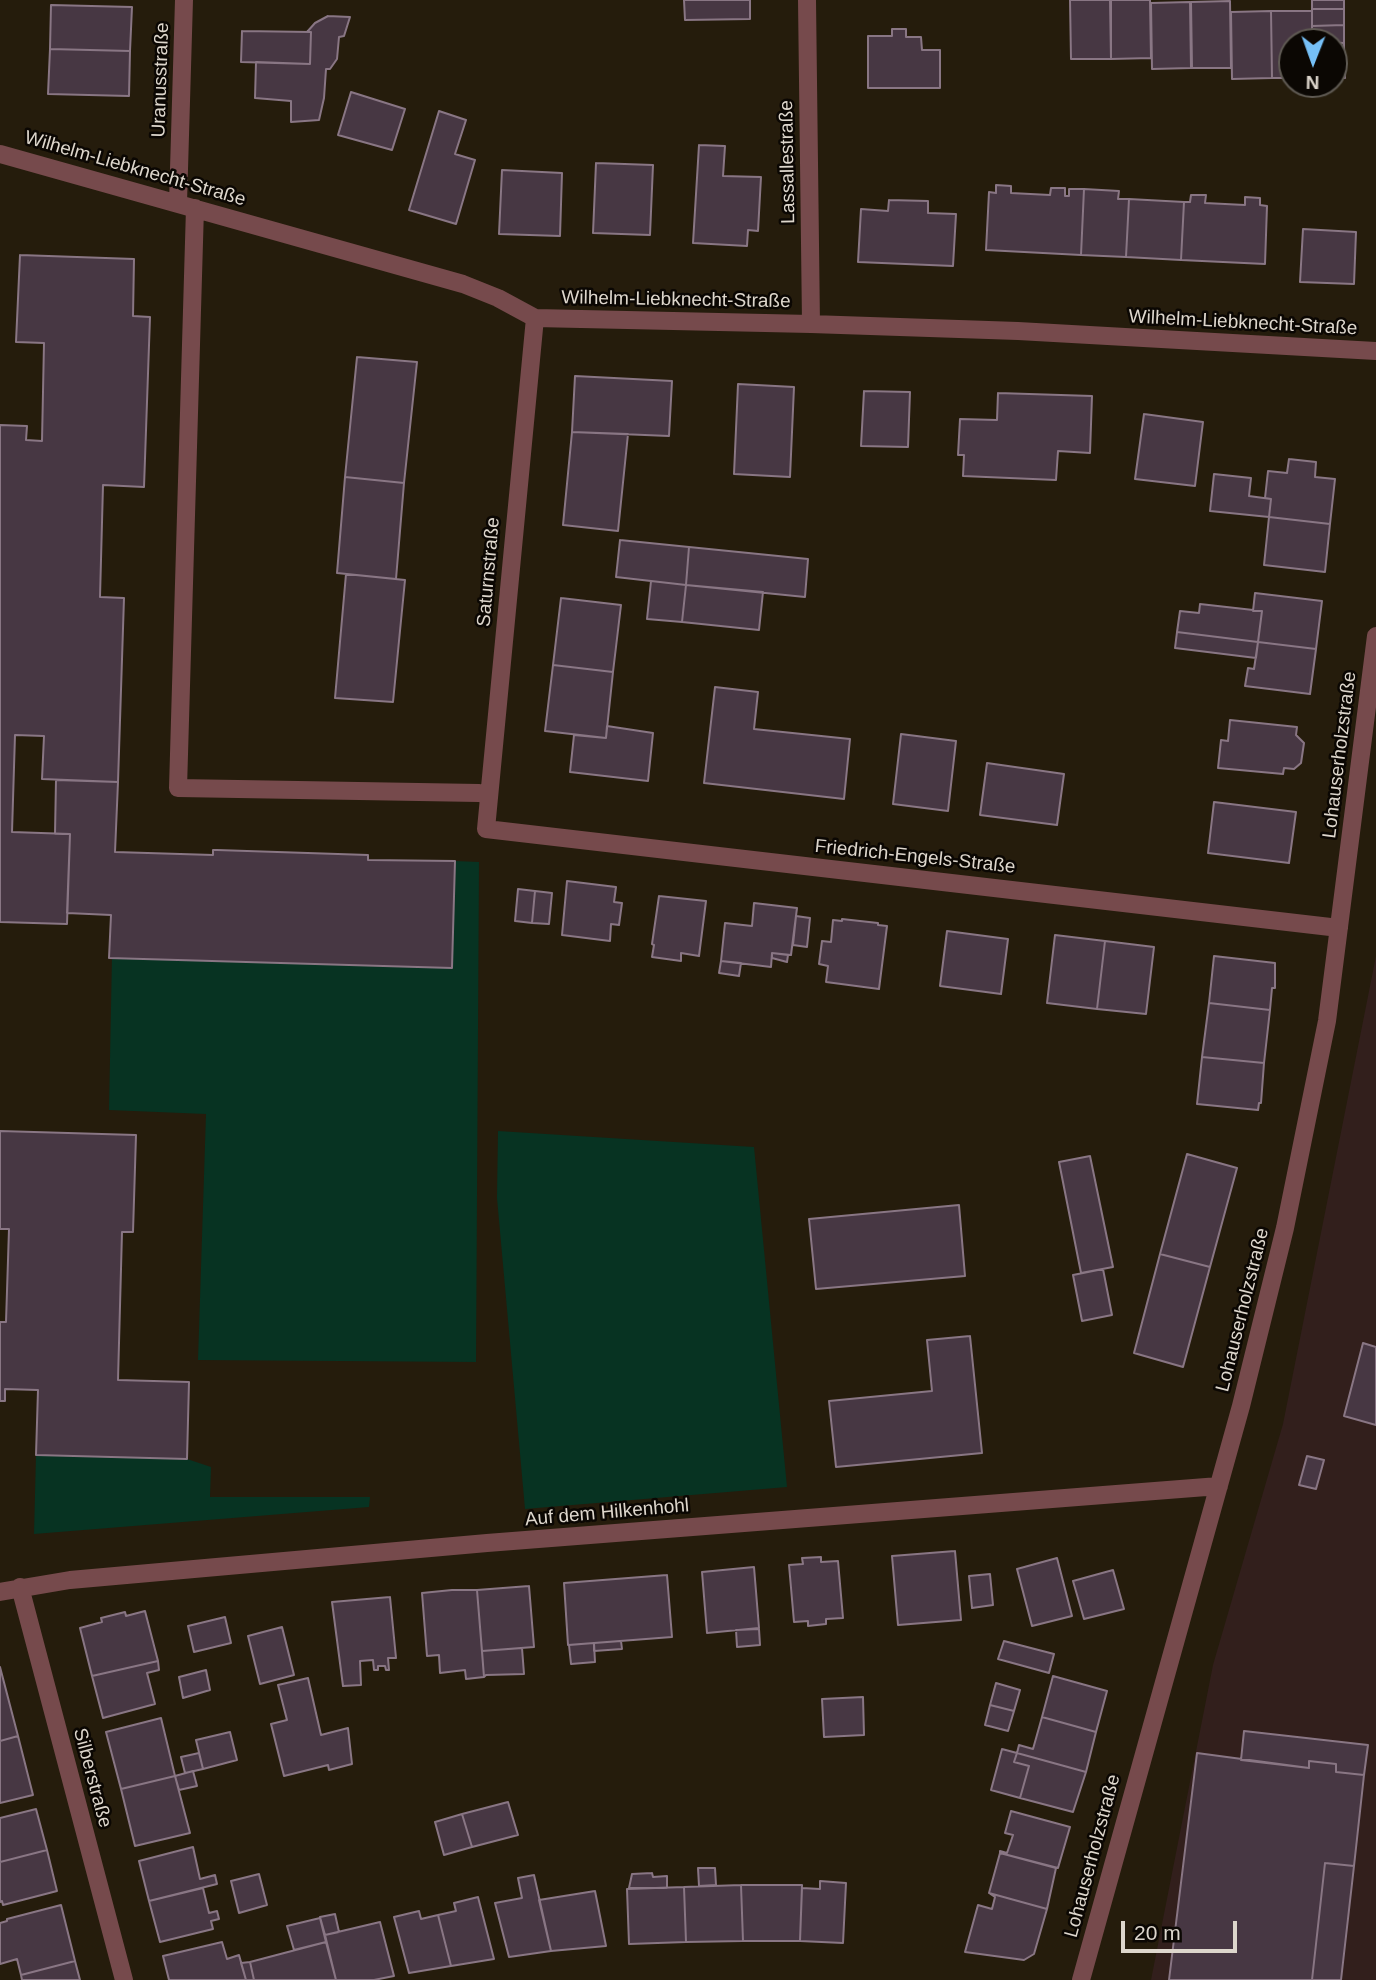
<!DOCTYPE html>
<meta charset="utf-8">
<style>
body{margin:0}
#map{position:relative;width:1376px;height:1980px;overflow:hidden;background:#251c0c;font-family:Arial,sans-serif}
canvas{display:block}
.north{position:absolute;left:1278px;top:28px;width:70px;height:70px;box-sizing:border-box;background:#0b0703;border:2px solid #5f5a53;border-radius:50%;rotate:181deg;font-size:19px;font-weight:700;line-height:28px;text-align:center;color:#ddd6cc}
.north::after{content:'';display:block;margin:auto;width:24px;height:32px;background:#76c0f7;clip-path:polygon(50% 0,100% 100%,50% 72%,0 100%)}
.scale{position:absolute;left:1121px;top:1921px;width:116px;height:32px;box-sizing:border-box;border:4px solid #ddd6cc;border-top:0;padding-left:9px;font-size:21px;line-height:24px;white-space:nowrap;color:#ddd6cc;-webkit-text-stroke:5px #0b0703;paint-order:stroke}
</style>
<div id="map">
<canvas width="1376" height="1980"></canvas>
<div class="north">N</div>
<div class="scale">20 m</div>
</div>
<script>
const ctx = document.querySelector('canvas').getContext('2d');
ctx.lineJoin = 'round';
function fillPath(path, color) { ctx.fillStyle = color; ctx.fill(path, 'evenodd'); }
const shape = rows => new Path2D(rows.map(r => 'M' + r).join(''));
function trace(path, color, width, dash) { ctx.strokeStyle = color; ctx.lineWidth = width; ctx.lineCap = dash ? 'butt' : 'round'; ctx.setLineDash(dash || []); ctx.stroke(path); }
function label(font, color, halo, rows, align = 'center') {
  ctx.font = font + ' Arial,sans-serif'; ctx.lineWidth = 5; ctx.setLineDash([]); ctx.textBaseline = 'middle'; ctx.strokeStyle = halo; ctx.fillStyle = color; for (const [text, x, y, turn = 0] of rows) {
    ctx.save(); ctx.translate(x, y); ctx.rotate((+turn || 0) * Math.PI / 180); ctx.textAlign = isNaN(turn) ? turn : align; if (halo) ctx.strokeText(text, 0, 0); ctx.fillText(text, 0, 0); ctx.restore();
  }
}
fillPath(shape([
 [1376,956,1376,1980,1151,1980,1213,1665,1283,1424]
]), '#321f1c');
fillPath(shape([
 [455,861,479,862,476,1362,198,1360,206,1114,109,1110,112,956,452,968],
 [498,1131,754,1147,787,1487,525,1509,497,1198],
 [36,1455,187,1459,211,1467,210,1497,370,1497,369,1507,34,1534]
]), '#073322');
const building = shape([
 [684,0,750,0,750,19,685,20,684,0],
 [1070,0,1110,0,1111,59,1071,59,1070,0],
 [1111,0,1150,0,1151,58,1111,59,1111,0],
 [1312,0,1344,0,1344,9,1312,9,1312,0],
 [1230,1,1231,68,1192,68,1191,2,1230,1],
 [1190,2,1191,68,1152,69,1151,3,1190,2],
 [51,5,132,7,130,51,50,49,51,5],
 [1312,9,1344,9,1344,25,1312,26,1312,9],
 [1271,11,1312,11,1312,42,1292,42,1292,78,1272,78,1271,11],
 [1271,11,1272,78,1232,79,1231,12,1271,11],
 [328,16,350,17,344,36,339,37,337,59,330,69,326,69,324,98,319,120,291,122,291,101,255,98,256,62,310,64,311,32,307,32,315,23,328,16],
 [1344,25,1344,43,1312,42,1312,26,1344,25],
 [892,29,906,29,906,37,921,37,922,50,940,50,940,88,868,88,868,36,892,36,892,29],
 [242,31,311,32,310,64,241,62,242,31],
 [1334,43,1344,43,1344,60,1334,60,1334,43],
 [50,49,130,51,129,96,48,94,50,49],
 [1334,60,1344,60,1345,78,1334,78,1334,60],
 [351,92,405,109,392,150,338,135,351,92],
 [439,111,466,120,455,154,475,160,456,224,409,210,439,111],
 [699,145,725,146,723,176,761,177,758,231,748,230,747,246,693,243,699,145],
 [596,163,653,165,650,235,593,233,596,163],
 [502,170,562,173,560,236,499,234,502,170],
 [996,185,1011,186,1011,193,1050,195,1051,188,1065,188,1065,196,1069,196,1069,189,1084,189,1081,255,986,250,989,192,996,193,996,185],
 [1084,189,1119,191,1118,199,1129,199,1126,257,1081,255,1084,189],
 [1191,195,1206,195,1205,203,1245,205,1245,197,1260,198,1260,205,1267,206,1265,264,1181,260,1184,202,1190,202,1191,195],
 [1129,199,1184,202,1181,260,1126,257,1129,199],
 [889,200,928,201,928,213,956,214,953,266,858,262,861,209,888,211,889,200],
 [1303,229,1356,232,1354,284,1300,282,1303,229],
 [20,255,134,259,133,316,150,317,144,487,103,485,100,597,124,598,118,782,42,779,44,736,15,735,12,832,70,834,67,924,0,922,0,425,27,426,26,440,42,441,44,343,16,342,20,255],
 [357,357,417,362,404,483,345,477,357,357],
 [575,376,672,381,669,436,572,432,575,376],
 [738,384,794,387,790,477,734,474,738,384],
 [864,391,910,392,908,447,861,446,864,391],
 [998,393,1092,396,1090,453,1058,451,1056,480,963,476,964,455,958,455,960,419,997,420,998,393],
 [1144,414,1203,422,1195,486,1135,479,1144,414],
 [572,432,628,434,618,531,563,525,572,432],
 [1289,459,1316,462,1315,477,1335,479,1330,524,1269,517,1271,499,1265,498,1268,471,1287,473,1289,459],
 [1214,474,1251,478,1249,496,1271,499,1269,517,1210,511,1214,474],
 [345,477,404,483,396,579,337,573,345,477],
 [1269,517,1330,524,1325,572,1264,565,1269,517],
 [620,540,689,547,686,585,616,577,620,540],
 [689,547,808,559,805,597,686,585,689,547],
 [346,574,405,580,393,702,335,698,346,574],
 [651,581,686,585,682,622,647,619,651,581],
 [686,585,763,592,759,630,682,622,686,585],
 [1255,593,1322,601,1316,649,1258,642,1262,611,1253,611,1255,593],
 [561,598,621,605,613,672,553,665,561,598],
 [1200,604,1262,611,1258,642,1177,632,1180,611,1199,613,1200,604],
 [1177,632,1258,642,1256,658,1175,648,1177,632],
 [1258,642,1316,649,1310,694,1245,686,1248,668,1254,669,1258,642],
 [553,665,613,672,606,738,545,731,553,665],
 [715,687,758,692,754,729,850,739,844,799,704,783,715,687],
 [1230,720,1297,727,1296,735,1304,743,1301,763,1294,769,1284,768,1283,774,1218,768,1221,740,1228,741,1230,720],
 [607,726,653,733,648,781,570,772,574,735,606,738,607,726],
 [901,734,956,741,948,811,893,804,901,734],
 [987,763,1064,774,1057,825,980,815,987,763],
 [56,780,118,782,115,852,213,855,213,850,217,850,368,855,368,860,455,861,452,968,109,958,111,915,67,913,70,834,55,834,56,780],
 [1214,802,1296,812,1289,863,1208,853,1214,802],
 [567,881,616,887,614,902,622,903,619,925,611,924,610,941,562,935,567,881],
 [518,889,535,891,532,923,515,921,518,889],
 [535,891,552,893,549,924,532,923,535,891],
 [659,896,706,901,699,956,681,953,681,961,652,957,654,945,652,944,659,896],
 [754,903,797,908,791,955,772,953,771,967,721,961,725,923,752,926,754,903],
 [796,916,810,918,807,947,793,945,796,916],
 [842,919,878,923,878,925,887,926,879,989,826,982,828,966,819,964,822,941,831,942,833,920,842,921,842,919],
 [947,931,1008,939,1001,994,940,986,947,931],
 [1055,935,1105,941,1097,1009,1047,1003,1055,935],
 [1105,941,1154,947,1146,1014,1097,1009,1105,941],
 [772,953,788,955,787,962,772,958,772,953],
 [1214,956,1275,963,1275,988,1272,988,1270,1010,1209,1003,1214,956],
 [721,961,741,963,739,976,719,973,721,961],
 [1209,1003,1270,1010,1264,1063,1202,1057,1209,1003],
 [1202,1057,1264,1063,1261,1103,1259,1103,1258,1110,1197,1104,1202,1057],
 [0,1131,136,1135,133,1232,122,1232,118,1380,189,1382,187,1459,36,1455,38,1390,5,1389,5,1401,0,1401,0,1322,6,1322,9,1229,0,1229,0,1131],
 [1187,1154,1237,1168,1210,1267,1160,1254,1187,1154],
 [1090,1156,1113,1267,1081,1273,1059,1162,1090,1156],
 [959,1205,965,1276,816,1289,809,1219,959,1205],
 [1160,1254,1210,1267,1183,1367,1134,1353,1160,1254],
 [1103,1269,1112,1315,1082,1321,1073,1275,1103,1269],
 [970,1336,982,1453,836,1467,829,1401,932,1391,927,1340,970,1336],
 [1363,1343,1376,1347,1376,1425,1344,1416,1363,1343],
 [1307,1456,1324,1460,1316,1489,1299,1485,1307,1456],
 [955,1551,961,1620,898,1625,892,1556,955,1551],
 [821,1557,821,1562,838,1561,843,1618,826,1619,826,1624,808,1626,808,1621,794,1622,789,1565,803,1564,802,1558,821,1557],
 [1057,1558,1072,1616,1032,1626,1017,1569,1057,1558],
 [754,1567,759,1628,707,1633,702,1572,754,1567],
 [1113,1570,1124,1609,1084,1619,1073,1581,1113,1570],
 [990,1574,993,1605,972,1608,969,1576,990,1574],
 [667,1575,672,1637,568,1645,564,1583,667,1575],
 [529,1586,534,1647,482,1651,477,1590,529,1586],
 [452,1590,477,1590,484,1677,466,1679,465,1670,440,1673,439,1655,427,1656,422,1593,452,1590],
 [390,1597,396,1658,388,1658,389,1670,386,1670,385,1666,378,1666,378,1670,374,1670,373,1660,360,1661,361,1685,343,1686,332,1602,390,1597],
 [145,1611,158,1661,92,1676,80,1628,102,1622,101,1618,125,1612,126,1616,145,1611],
 [225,1617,231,1643,194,1652,188,1626,225,1617],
 [282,1627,294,1675,260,1684,248,1636,282,1627],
 [759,1629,760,1645,737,1647,736,1630,759,1629],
 [621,1641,622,1649,594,1651,594,1643,621,1641],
 [1004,1641,1054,1654,1049,1673,998,1659,1004,1641],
 [594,1643,595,1662,571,1664,569,1645,594,1643],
 [522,1648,524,1674,486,1675,484,1677,482,1651,522,1648],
 [158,1661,159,1670,147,1673,155,1704,103,1718,92,1676,158,1661],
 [0,1667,18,1736,0,1741,0,1667],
 [206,1670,210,1690,183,1698,179,1677,206,1670],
 [1053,1676,1107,1691,1096,1732,1042,1717,1053,1676],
 [308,1678,321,1735,348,1728,352,1764,329,1770,328,1765,284,1776,271,1724,287,1720,278,1685,308,1678],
 [996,1683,1020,1690,1014,1711,990,1705,996,1683],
 [863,1697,864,1735,824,1737,822,1699,863,1697],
 [990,1705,1014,1711,1008,1731,985,1725,990,1705],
 [1042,1717,1096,1732,1086,1772,1017,1753,1019,1745,1033,1749,1042,1717],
 [161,1718,175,1776,121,1789,106,1732,161,1718],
 [1244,1731,1368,1745,1364,1775,1336,1772,1336,1764,1309,1761,1309,1768,1241,1760,1244,1731],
 [230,1732,237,1760,203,1769,196,1740,230,1732],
 [18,1736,33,1795,0,1803,0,1741,18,1736],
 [1002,1749,1017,1753,1014,1762,1029,1766,1020,1798,991,1790,1002,1749],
 [199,1753,203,1769,185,1773,181,1757,199,1753],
 [1017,1753,1086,1772,1073,1812,1020,1798,1029,1766,1014,1762,1017,1753],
 [1197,1753,1309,1768,1309,1761,1336,1764,1336,1772,1364,1775,1354,1866,1325,1863,1312,1980,1169,1980,1197,1753],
 [193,1771,197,1786,179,1790,175,1776,193,1771],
 [175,1776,190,1833,135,1846,121,1789,175,1776],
 [508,1802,518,1835,472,1847,462,1814,508,1802],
 [36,1809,47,1850,0,1862,0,1818,36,1809],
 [1011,1811,1070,1827,1058,1868,1000,1853,1000,1851,1007,1853,1013,1835,1005,1833,1011,1811],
 [462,1814,472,1847,444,1855,435,1822,462,1814],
 [193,1847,200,1879,215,1875,217,1884,149,1901,139,1861,193,1847],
 [47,1850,57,1891,3,1905,2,1901,0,1902,0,1862,47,1850],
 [1000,1853,1056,1868,1047,1909,989,1893,1000,1853],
 [1325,1863,1354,1866,1341,1980,1312,1980,1325,1863],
 [698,1868,715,1868,716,1885,699,1886,698,1868],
 [652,1873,653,1877,667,1876,667,1888,629,1888,632,1874,652,1873],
 [259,1874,267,1905,239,1913,231,1881,259,1874],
 [534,1875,551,1951,509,1957,495,1903,522,1898,518,1878,534,1875],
 [820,1881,846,1883,843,1943,800,1941,802,1888,820,1889,820,1881],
 [741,1885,743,1941,686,1942,684,1887,741,1885],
 [741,1885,802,1885,800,1941,743,1941,741,1885],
 [684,1887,686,1942,629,1944,627,1889,684,1887],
 [203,1888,209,1913,217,1911,219,1919,211,1921,213,1929,160,1942,149,1901,203,1888],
 [595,1891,606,1946,551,1951,539,1900,595,1891],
 [989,1893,1047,1909,1034,1954,1024,1960,965,1952,978,1905,992,1909,995,1897,989,1893],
 [478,1897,494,1959,451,1966,438,1915,456,1911,454,1903,478,1897],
 [61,1905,75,1961,21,1975,17,1959,0,1964,0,1923,7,1921,7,1919,61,1905],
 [419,1911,421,1919,438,1915,451,1966,409,1973,394,1917,419,1911],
 [335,1914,339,1932,325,1935,320,1917,335,1914],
 [320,1918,326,1942,294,1950,287,1926,320,1918],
 [380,1922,394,1976,374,1980,336,1980,325,1935,380,1922],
 [222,1942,227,1959,239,1955,246,1980,169,1980,163,1956,222,1942],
 [326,1942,336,1980,254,1980,250,1962,326,1942],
 [75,1961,80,1980,22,1980,21,1975,75,1961],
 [250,1962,254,1980,246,1980,241,1963,250,1962]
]);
fillPath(building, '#473743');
trace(building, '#897684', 2);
trace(shape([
 [807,0,811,324],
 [0,154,463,284,498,298,535,318,811,324,1018,331,1376,351],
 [178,203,184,0],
 [195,208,178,788,479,793,489,795],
 [535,318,486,829,1339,928],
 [20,1587,124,1980],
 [0,1592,70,1580,487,1543,1219,1486],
 [1081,1980,1241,1406,1285,1228,1327,1021,1376,636]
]), '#764a4c', 18);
label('19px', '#ddd6cc', '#0b0703', [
 ["Uranusstraße",161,80,-88],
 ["Lassallestraße",788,162,-91],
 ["Wilhelm-Liebknecht-Straße",135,169,16],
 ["Wilhelm-Liebknecht-Straße",676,300,1],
 ["Wilhelm-Liebknecht-Straße",1243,323,3],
 ["Saturnstraße",489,572,-85],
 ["Lohauserholzstraße",1340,755,-83],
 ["Friedrich-Engels-Straße",915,857,6],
 ["Lohauserholzstraße",1243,1310,-76],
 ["Auf dem Hilkenhohl",607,1513,-5],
 ["Silberstraße",92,1778,75],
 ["Lohauserholzstraße",1093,1856,-75]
]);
</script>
